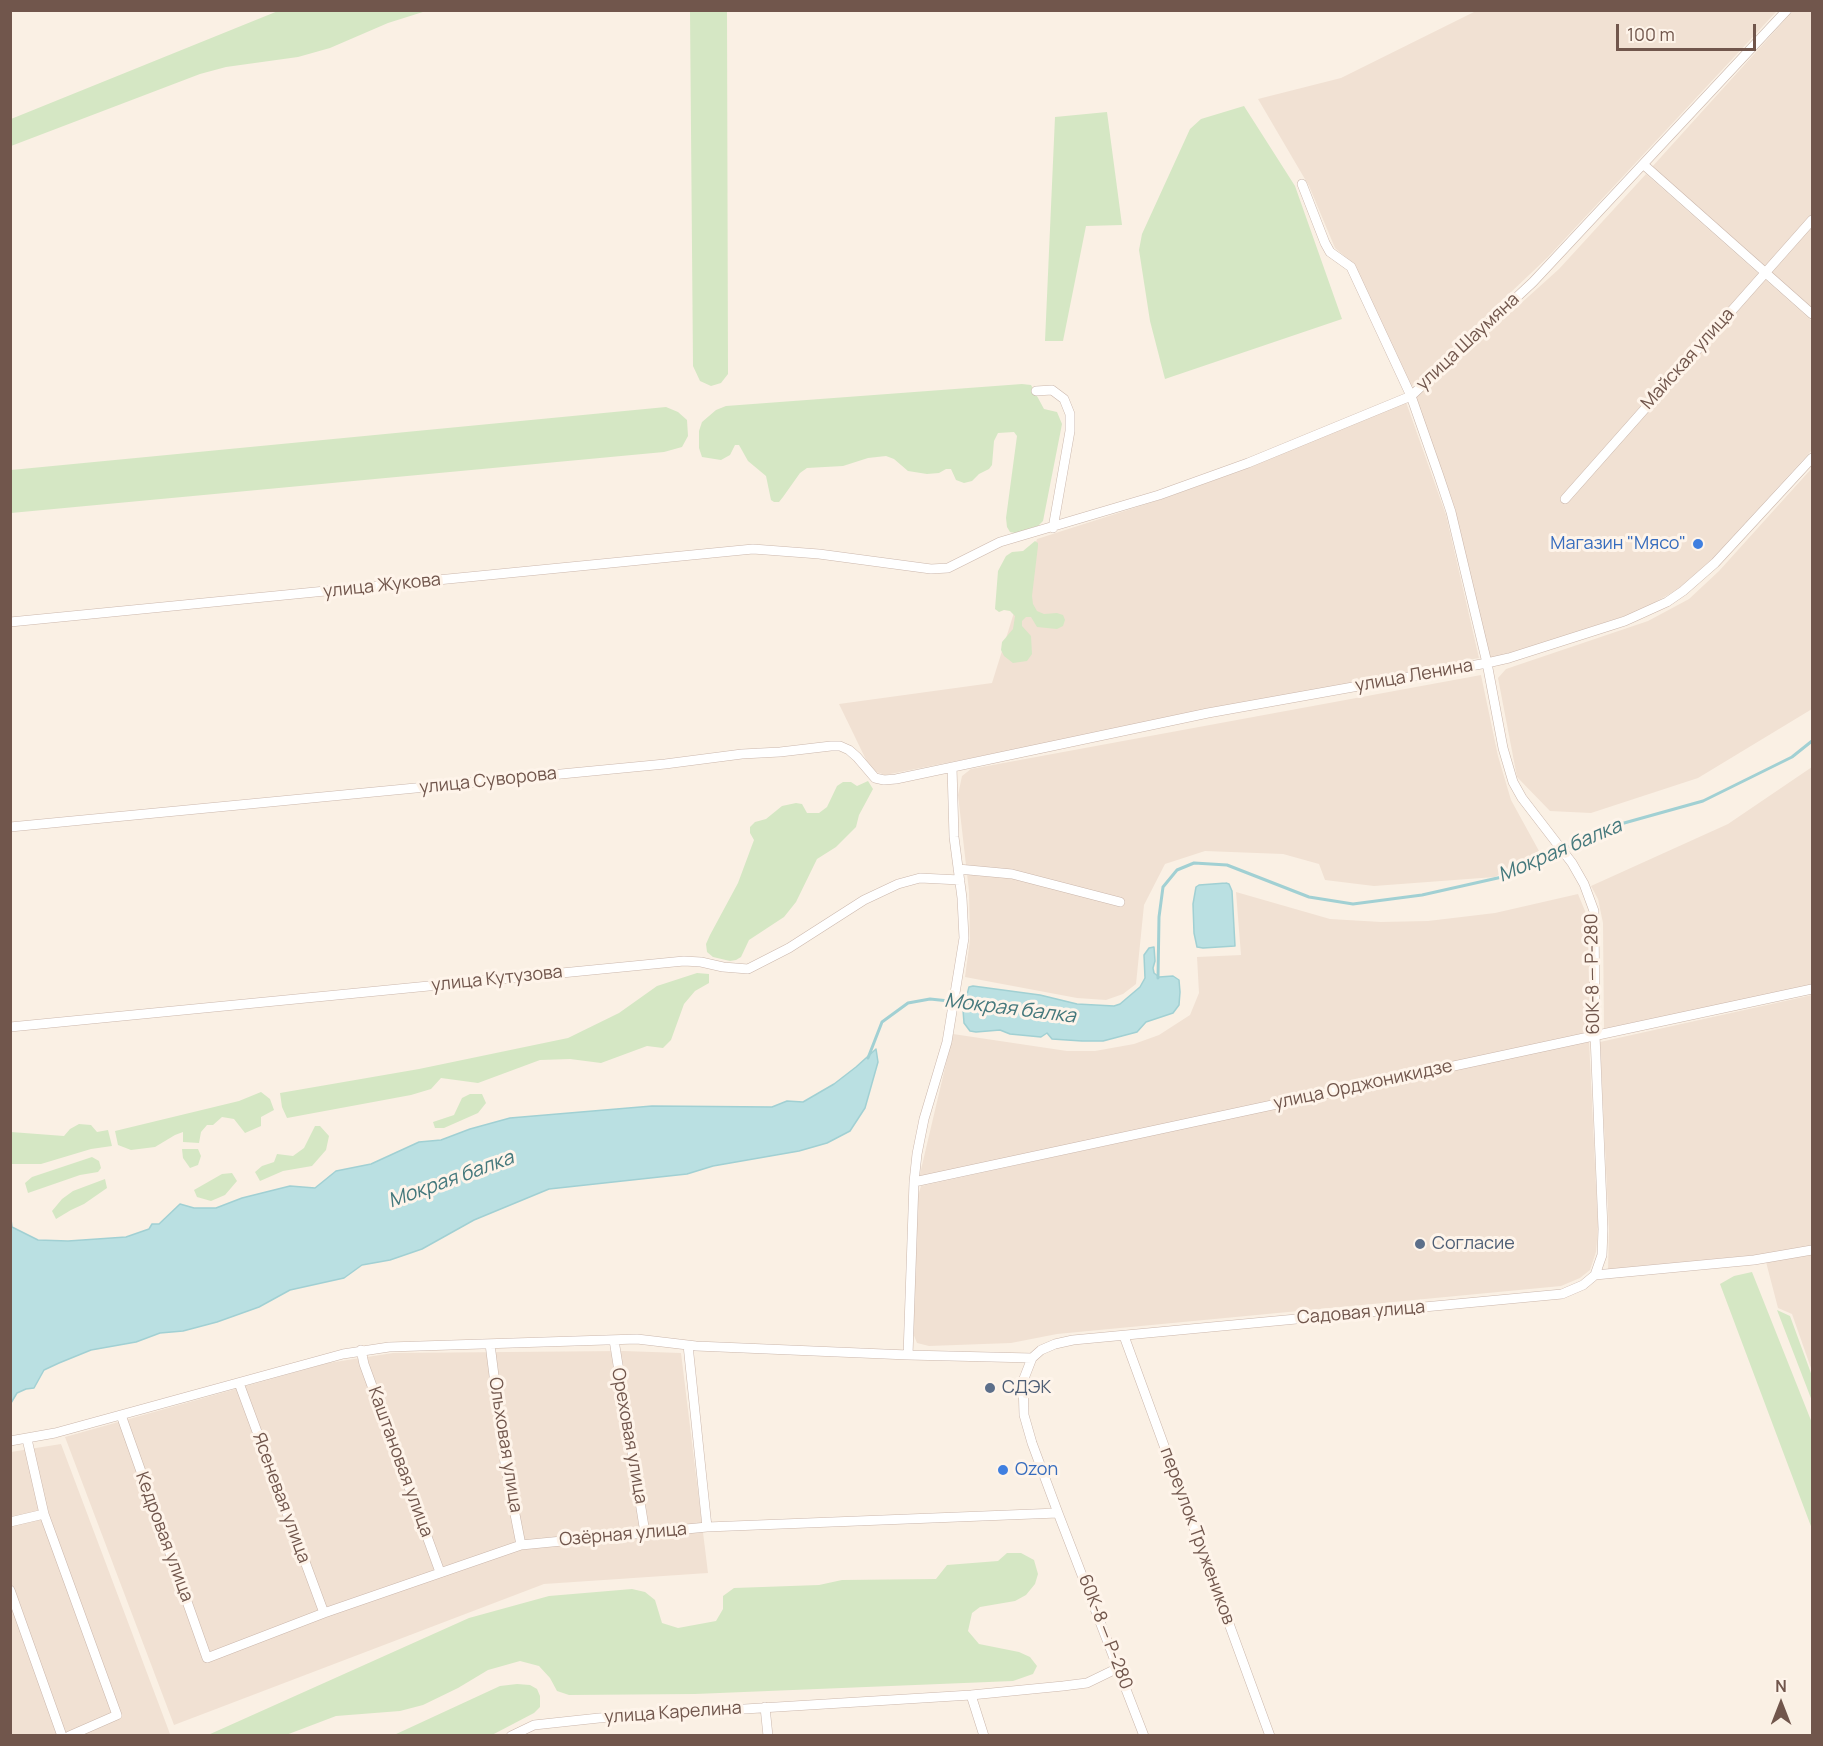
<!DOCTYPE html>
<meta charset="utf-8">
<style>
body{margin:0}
#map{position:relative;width:1823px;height:1746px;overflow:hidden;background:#faf0e4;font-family:Manrope,sans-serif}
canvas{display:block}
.frame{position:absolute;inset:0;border:12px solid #71564c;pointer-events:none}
.north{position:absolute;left:1751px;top:1674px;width:60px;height:60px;-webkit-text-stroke:4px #fef4ea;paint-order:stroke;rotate:0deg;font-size:16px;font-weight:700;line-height:24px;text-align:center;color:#71564c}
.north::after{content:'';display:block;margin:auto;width:21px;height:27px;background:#71564c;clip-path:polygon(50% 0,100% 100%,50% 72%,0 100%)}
.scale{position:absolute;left:1616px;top:24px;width:140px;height:27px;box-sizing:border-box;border:3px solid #71564c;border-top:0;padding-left:8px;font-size:18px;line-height:21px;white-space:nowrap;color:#71564c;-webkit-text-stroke:4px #fef4ea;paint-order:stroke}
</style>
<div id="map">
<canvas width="1823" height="1746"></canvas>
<div class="frame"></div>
<div class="north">N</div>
<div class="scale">100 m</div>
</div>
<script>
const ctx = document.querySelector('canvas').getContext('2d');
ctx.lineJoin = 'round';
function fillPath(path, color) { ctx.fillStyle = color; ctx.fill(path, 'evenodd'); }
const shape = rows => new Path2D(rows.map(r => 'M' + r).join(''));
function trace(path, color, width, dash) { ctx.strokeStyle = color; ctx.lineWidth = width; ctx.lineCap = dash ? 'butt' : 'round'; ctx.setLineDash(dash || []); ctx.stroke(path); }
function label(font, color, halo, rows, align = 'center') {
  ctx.font = font + ' Manrope,sans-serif'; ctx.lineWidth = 6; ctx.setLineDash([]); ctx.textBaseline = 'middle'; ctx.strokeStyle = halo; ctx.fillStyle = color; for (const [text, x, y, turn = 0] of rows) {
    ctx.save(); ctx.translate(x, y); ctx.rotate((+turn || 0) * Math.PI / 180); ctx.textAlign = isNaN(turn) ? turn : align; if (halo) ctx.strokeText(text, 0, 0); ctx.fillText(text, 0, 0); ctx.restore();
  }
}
fillPath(shape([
 [1476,11,1777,11,1548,257,1411,387,1350,261,1335,248,1309,186,1258,99,1341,78],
 [1793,11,1812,11,1812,311,1652,167],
 [1646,174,1812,321,1812,450,1711,560,1678,589,1640,611,1489,661,1455,510,1416,398,1559,269],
 [1406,402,1446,515,1479,658,885,775,871,770,839,704,992,683,1037,539,1162,499,1243,470],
 [1812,468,1812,709,1698,778,1591,813,1550,811,1517,777,1498,678,1506,669,1648,621,1689,599,1719,571],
 [1481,675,1498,756,1511,800,1539,851,1495,877,1374,886,1325,880,1319,864,1283,854,1205,851,1165,864,1144,905,1136,984,1123,994,1106,1000,1077,998,965,977,970,940,969,891,958,795,962,776,971,769],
 [1812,767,1812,987,1604,1032,1603,923,1598,899,1591,886,1728,824],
 [1236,892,1330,919,1381,922,1428,921,1495,913,1578,894,1585,911,1589,931,1590,1034,919,1178,953,1034,1067,1051,1095,1051,1134,1044,1159,1035,1190,1015,1199,993,1197,957,1241,955],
 [1812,995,1812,1246,1757,1255,1608,1270,1609,1231,1600,1042],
 [1589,1040,1598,1227,1596,1252,1590,1270,1580,1278,1561,1286,1057,1334,1011,1343,929,1346,917,1343,913,1333,918,1196,921,1186],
 [1812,1253,1812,1371,1792,1314,1778,1308,1766,1262],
 [623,1351,681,1353,708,1573,544,1584,174,1725,65,1437,328,1363,393,1353],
 [61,1444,170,1734,166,1736,11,1736,11,1452]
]), '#f1e1d3');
fillPath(shape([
 [278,11,426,11,388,23,330,48,298,57,226,67,200,74,11,146,11,119],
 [690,11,727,11,728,374,721,383,711,386,700,381,693,366],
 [1244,106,1295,186,1342,319,1165,379,1150,321,1139,250,1142,234,1190,129,1201,119],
 [1107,112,1122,225,1086,226,1063,341,1045,341,1055,117],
 [1022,384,1031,385,1044,409,1057,412,1062,424,1043,521,1038,526,1015,533,1010,532,1007,527,1006,518,1017,436,1014,432,998,433,994,441,992,465,989,469,979,474,972,481,964,483,956,480,951,469,946,469,939,473,927,474,908,471,894,459,886,456,868,458,843,466,807,468,800,473,783,497,779,502,774,502,771,500,766,476,748,461,739,445,735,445,730,455,721,460,702,457,699,448,699,431,702,422,716,410,726,406],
 [666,407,678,412,687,420,688,436,682,447,664,452,11,513,11,470],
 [1035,541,1038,543,1038,546,1032,596,1033,604,1037,611,1044,614,1057,613,1063,615,1065,620,1063,626,1057,629,1037,627,1031,617,1026,617,1022,621,1022,626,1031,636,1032,654,1027,661,1013,663,1004,656,1001,650,1002,642,1013,629,1015,616,1010,611,1004,610,999,612,995,609,998,571,1006,556,1012,552,1023,551],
 [868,781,873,789,859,815,856,827,836,847,817,859,796,902,784,917,749,940,741,957,736,960,730,961,713,957,707,952,706,944,710,935,738,883,754,840,750,833,750,827,755,822,766,819,782,806,796,803,802,804,807,813,819,813,827,807,837,786,843,782,851,782,857,786],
 [697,973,709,974,709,983,695,991,684,1004,671,1040,663,1048,647,1046,601,1063,570,1059,540,1060,478,1083,441,1078,431,1089,411,1095,287,1118,282,1107,280,1093,419,1069,568,1038,619,1013,657,986],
 [261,1092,270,1099,274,1110,261,1117,261,1126,245,1133,234,1119,222,1117,213,1125,207,1125,201,1132,199,1143,183,1142,183,1132,175,1135,155,1147,131,1150,118,1145,115,1131,239,1101],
 [470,1094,482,1094,486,1103,478,1113,444,1128,435,1128,433,1122,454,1115,462,1098],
 [79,1124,91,1125,97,1132,108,1130,112,1146,91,1149,41,1164,11,1164,11,1132,64,1136,70,1129],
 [315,1126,320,1126,329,1136,326,1150,312,1166,283,1171,260,1181,255,1172,262,1166,274,1162,277,1154,293,1156,304,1148],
 [182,1149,198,1149,201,1156,198,1165,190,1168,183,1158],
 [92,1157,99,1161,101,1168,98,1172,80,1175,28,1193,25,1183,32,1177],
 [232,1173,237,1181,225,1195,211,1201,197,1197,194,1190,222,1174],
 [105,1179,107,1188,84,1204,71,1210,56,1219,52,1211,62,1199,73,1191],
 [1752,1272,1812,1423,1812,1529,1720,1284,1734,1276],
 [1777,1310,1790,1316,1812,1376,1812,1401],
 [1007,1553,1021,1553,1034,1560,1038,1574,1035,1584,1026,1595,1015,1601,980,1607,972,1613,968,1631,979,1644,1019,1652,1030,1657,1037,1666,1033,1674,1013,1681,695,1694,569,1695,557,1691,550,1678,539,1666,520,1661,488,1670,458,1688,423,1705,400,1711,336,1716,286,1735,208,1735,469,1618,549,1596,632,1589,645,1592,655,1600,662,1623,678,1628,716,1621,723,1609,723,1596,734,1588,819,1585,842,1580,936,1579,947,1565,998,1561],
 [517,1684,530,1685,537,1689,540,1696,540,1707,534,1713,492,1735,394,1735,500,1686]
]), '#d5e7c4');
const water = shape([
 [1226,883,1229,884,1232,891,1235,946,1203,948,1197,947,1194,933,1193,904,1196,887,1199,885,1226,883],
 [1154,947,1155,961,1153,968,1154,973,1159,977,1173,976,1179,980,1180,992,1179,1005,1173,1013,1146,1022,1137,1032,1103,1041,1082,1041,1052,1039,1047,1033,1041,1037,1010,1034,1000,1030,976,1032,970,1031,964,1023,963,1010,969,987,973,986,1040,995,1077,1004,1114,1006,1120,1004,1140,987,1145,978,1144,955,1149,948,1154,947],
 [876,1049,878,1062,865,1108,850,1131,827,1143,799,1151,713,1166,687,1174,549,1189,474,1220,422,1249,390,1260,362,1265,344,1278,290,1290,259,1307,217,1322,183,1331,160,1333,136,1342,91,1350,59,1363,44,1370,34,1388,26,1389,17,1393,11,1403,11,1219,12,1227,38,1240,68,1241,126,1237,149,1229,152,1224,159,1224,180,1204,194,1208,216,1208,242,1198,290,1186,315,1188,336,1171,371,1164,419,1142,441,1140,470,1129,510,1118,652,1106,772,1107,787,1101,803,1102,834,1084,856,1067,876,1049]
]);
fillPath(water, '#bae0e2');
trace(water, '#a1d0d3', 1.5);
trace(shape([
 [1158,978,1159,917,1163,887,1177,870,1194,863,1227,865,1309,897,1353,904,1422,895,1511,875,1543,861,1599,830,1703,801,1792,757,1812,741],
 [868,1058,882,1022,908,1003,930,999,968,1003]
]), '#a1d0d3', 3);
const minor = shape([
 [1644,165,1812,314],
 [1302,184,1325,243,1330,252,1351,267,1411,396,1439,476,1451,512,1487,663,1503,748,1513,782,1522,798,1572,863,1584,884,1594,911,1595,1035,1603,1229,1602,1255,1595,1275],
 [1036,391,1052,390,1064,399,1070,414,1070,431,1053,528],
 [1565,499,1812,220],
 [10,622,753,549,819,554,931,569,948,568,1000,542,1159,495,1248,463,1411,396,1533,282,1787,10],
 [10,827,665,764,742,754,780,752,831,746,840,746,849,750,857,757,875,778,884,780,896,779,1208,713,1487,663,1509,658,1625,621,1667,602,1683,591,1715,563,1812,458],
 [958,869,1012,874,1120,902],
 [10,1027,684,961,701,962,723,967,748,969,789,948,864,900,898,884,920,878,960,880],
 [914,1182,1812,989],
 [1124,1336,1270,1736],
 [614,1340,645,1533],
 [490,1344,505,1463,521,1545],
 [688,1345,707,1527],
 [361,1350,364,1364,440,1572],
 [908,1355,914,1182,917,1154,924,1119,947,1042,964,938,962,898,954,837,952,767],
 [239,1383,324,1613],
 [121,1415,207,1658,324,1613,521,1545,707,1527,1058,1513],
 [27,1439,44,1514,117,1715,69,1736],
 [10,1441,55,1433,343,1354,389,1347,637,1339,696,1346,908,1355,1032,1358],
 [10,1522,44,1514],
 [10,1590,62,1736],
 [971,1695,984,1736],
 [765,1707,768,1736],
 [511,1736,534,1725,599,1718,971,1695,1063,1686,1087,1683,1118,1668],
 [1144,1736,1058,1513,1032,1443,1024,1415,1023,1381,1032,1358,1041,1350,1055,1344,1073,1340,1562,1294,1583,1285,1595,1275,1754,1260,1812,1250]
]);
trace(minor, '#cbb7ac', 10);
trace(minor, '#fff', 9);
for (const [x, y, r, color] of [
 [1698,544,6,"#3f7fe0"],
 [1420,1244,6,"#5c6f8a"],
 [990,1388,6,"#5c6f8a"],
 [1003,1470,6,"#3f7fe0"]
]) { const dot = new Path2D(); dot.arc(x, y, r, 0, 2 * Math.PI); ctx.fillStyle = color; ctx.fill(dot); trace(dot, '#fef4ea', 2); }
label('18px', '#71564c', '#fef4ea', [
 ["улица Шаумяна",1468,342,-43],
 ["Майская улица",1688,359,-48],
 ["улица Жукова",382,586,-6],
 ["улица Ленина",1414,676,-10],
 ["улица Суворова",488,781,-6],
 ["60К-8 — Р-280",1593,974,-91],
 ["улица Кутузова",497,979,-6],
 ["улица Орджоникидзе",1363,1085,-12],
 ["Садовая улица",1361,1313,-5],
 ["Ореховая улица",629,1436,80],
 ["Ольховая улица",505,1445,81],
 ["Каштановая улица",400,1462,70],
 ["Ясеневая улица",281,1498,70],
 ["Озёрная улица",623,1535,-5],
 ["переулок Тружеников",1197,1536,70],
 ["Кедровая улица",164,1537,70],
 ["60К-8 — Р-280",1105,1632,69],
 ["улица Карелина",673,1713,-4]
]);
label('18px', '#366cbe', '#fef4ea', [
 ["Магазин \"Мясо\"",1686,544],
 ["Ozon",1015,1470,"left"]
], 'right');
label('18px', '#4e5e75', '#fef4ea', [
 ["Согласие",1432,1244],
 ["СДЭК",1002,1388]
], 'left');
label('italic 20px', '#44787c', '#fef4ea', [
 ["Мокрая балка",1560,851,-23],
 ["Мокрая балка",1010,1009,7],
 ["Мокрая балка",451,1180,-20]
]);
</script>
